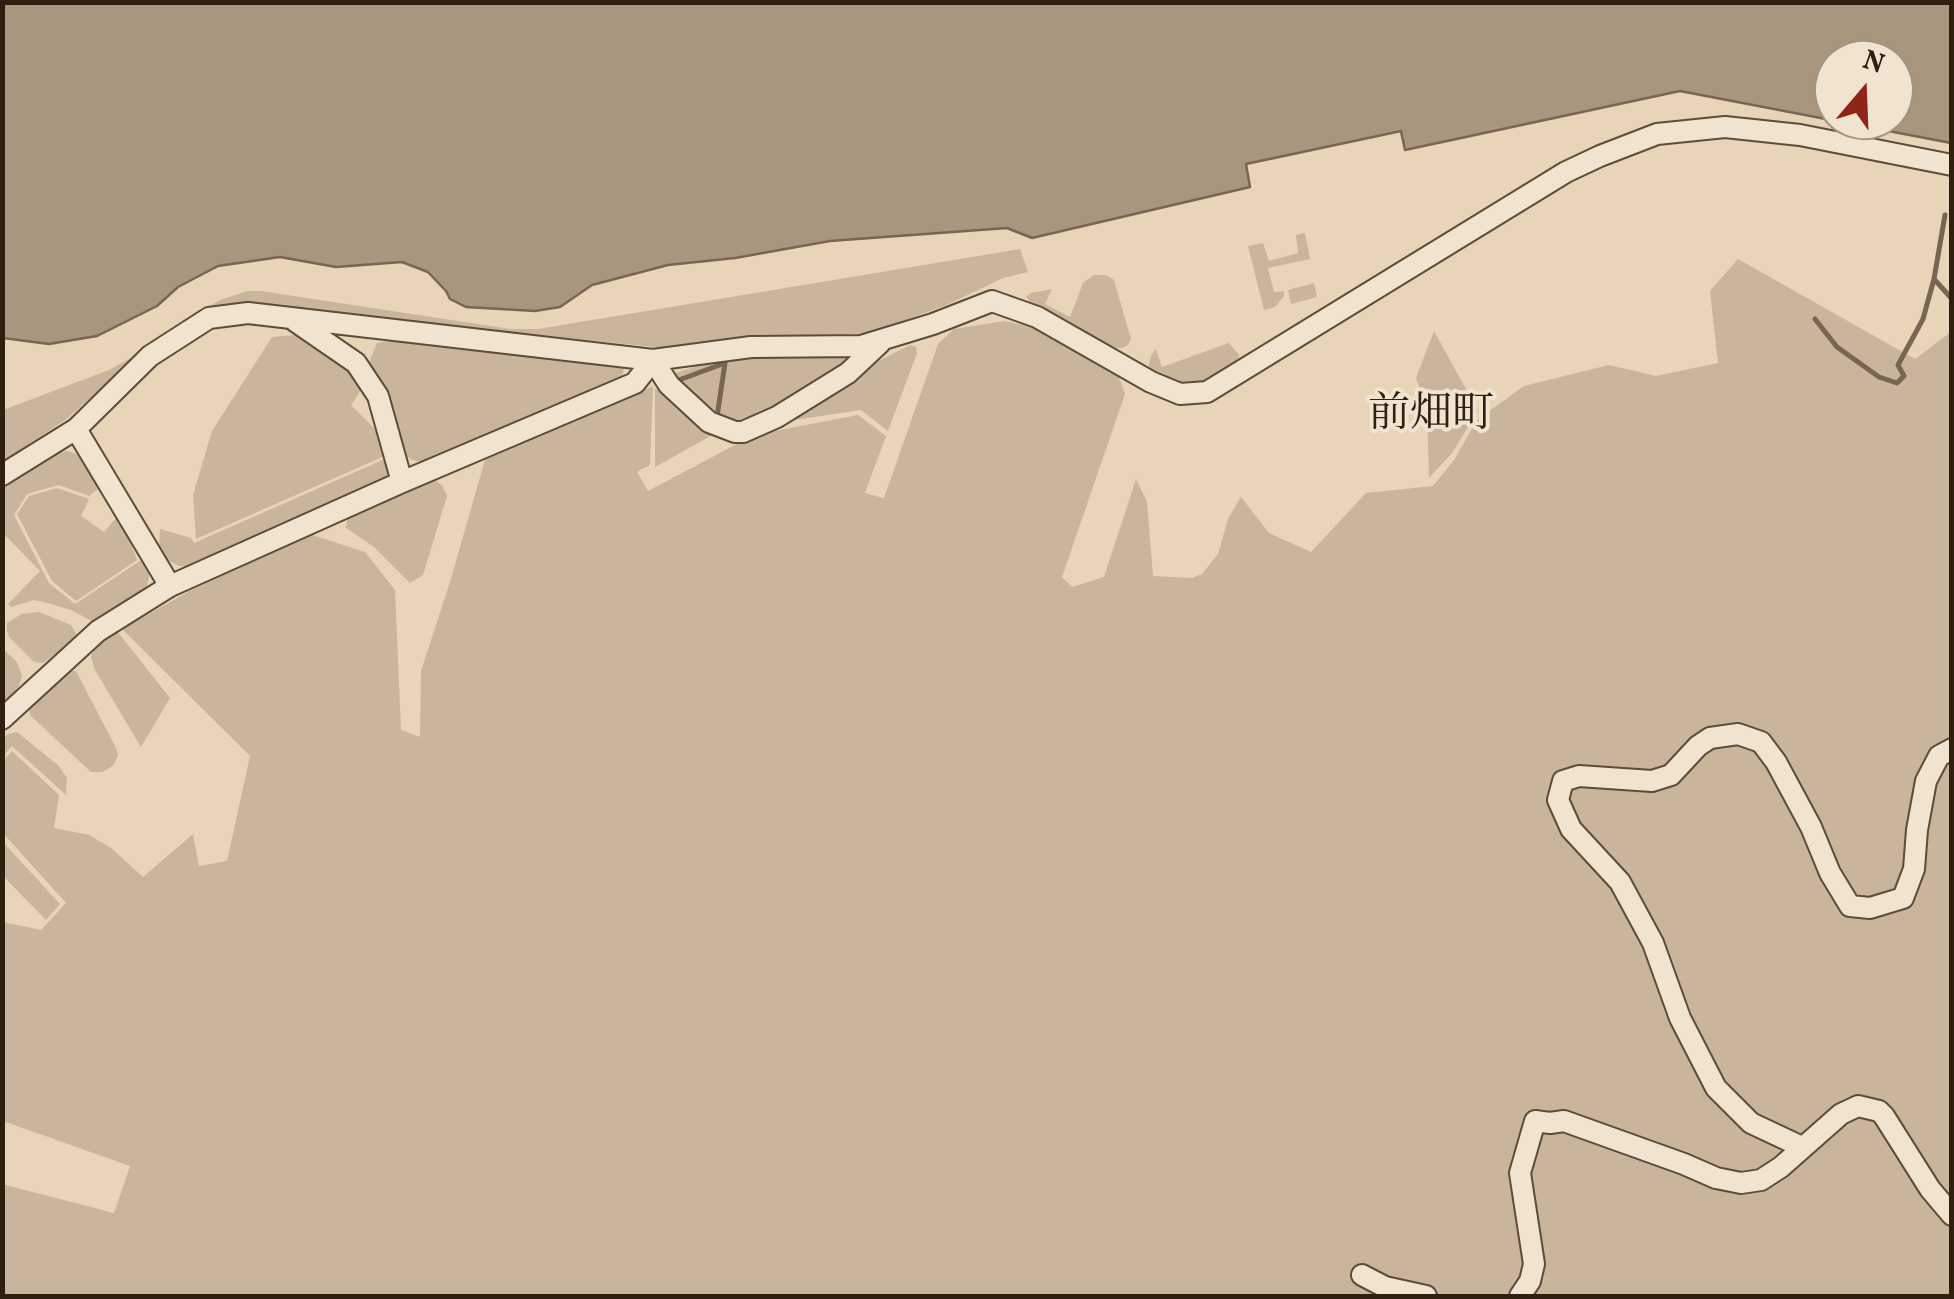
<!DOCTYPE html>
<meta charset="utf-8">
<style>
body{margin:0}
#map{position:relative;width:1954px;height:1299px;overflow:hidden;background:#e8d4b7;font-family:Vollkorn,serif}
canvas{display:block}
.frame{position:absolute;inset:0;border:5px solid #2e1f11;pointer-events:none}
.north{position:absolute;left:1814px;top:40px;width:100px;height:100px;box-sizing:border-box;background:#f0e3d0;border:2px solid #a29584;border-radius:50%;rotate:19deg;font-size:28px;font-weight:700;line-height:40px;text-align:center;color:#2e1f11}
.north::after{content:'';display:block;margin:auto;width:35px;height:45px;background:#8f2418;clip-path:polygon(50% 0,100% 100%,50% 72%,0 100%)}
</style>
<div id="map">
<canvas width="1954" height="1299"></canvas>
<div class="frame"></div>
<div class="north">N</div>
</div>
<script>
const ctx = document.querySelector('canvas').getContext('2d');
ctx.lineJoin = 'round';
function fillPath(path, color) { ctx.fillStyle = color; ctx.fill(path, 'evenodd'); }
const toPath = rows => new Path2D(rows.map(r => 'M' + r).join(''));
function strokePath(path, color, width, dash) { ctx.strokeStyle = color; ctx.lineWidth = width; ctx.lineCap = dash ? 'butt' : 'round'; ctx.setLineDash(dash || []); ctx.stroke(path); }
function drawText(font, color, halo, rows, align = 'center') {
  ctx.font = font + ' Vollkorn,"Noto Serif JP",serif'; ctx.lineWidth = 8; ctx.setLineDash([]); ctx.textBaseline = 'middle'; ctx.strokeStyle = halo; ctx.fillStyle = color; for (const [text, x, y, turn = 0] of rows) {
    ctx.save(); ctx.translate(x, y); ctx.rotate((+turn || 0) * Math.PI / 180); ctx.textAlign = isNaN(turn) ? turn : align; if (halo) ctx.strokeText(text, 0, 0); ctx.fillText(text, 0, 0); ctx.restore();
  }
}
fillPath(toPath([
 [1305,233,1310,259,1268,268,1274,292,1284,291,1284,296,1275,307,1264,310,1248,246,1263,243,1269,261,1298,253,1296,235],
 [1020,249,1028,272,1003,278,947,305,871,332,837,336,752,338,664,348,271,307,195,315,220,300,248,291,261,291,510,329,538,329],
 [1738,259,1915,359,1951,332,1951,1296,3,1296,2,1184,114,1213,130,1166,3,1121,3,922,41,930,66,903,3,833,3,761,12,751,59,795,54,828,89,835,111,848,143,877,193,834,199,866,227,861,250,756,122,629,188,592,309,534,365,552,395,590,401,730,420,737,421,671,450,582,485,460,653,386,650,465,637,472,648,491,754,435,858,415,886,436,865,493,884,498,938,344,954,329,1004,321,1033,327,1071,344,1118,375,1125,394,1062,577,1072,587,1104,577,1136,479,1147,502,1153,576,1192,578,1202,574,1218,554,1228,519,1241,497,1269,533,1311,552,1366,493,1433,486,1454,460,1477,420,1524,386,1609,365,1656,376,1718,363,1710,291],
 [1094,275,1106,275,1114,280,1131,339,1128,345,1122,348,1114,348,1031,303,1026,297,1031,293,1052,289,1045,304,1070,317,1083,283],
 [1314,283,1317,297,1291,304,1288,290],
 [1434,331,1478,411,1452,453,1429,478,1427,409,1416,378],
 [297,335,345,364,361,390,351,405,380,434,387,455,196,539,193,495,212,431,272,337],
 [389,341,624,368,622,377,427,463,412,460,404,454,368,365,377,343],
 [1229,343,1239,355,1238,362,1211,380,1183,384,1152,374,1149,365,1151,355,1156,349,1162,367],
 [910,345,916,347,917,353,888,431,861,410,781,422,875,363],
 [145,350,65,420,3,461,3,410,109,370],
 [845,352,851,358,847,368,765,419,728,426,674,385,675,373,723,358],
 [655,389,666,391,718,432,655,467],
 [67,451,79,455,99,488,89,496,59,485,27,494,14,515,49,583,75,604,143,559,150,572,147,585,139,594,97,624,71,610,44,602,34,600,11,607,8,604,40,571,3,533,3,482,31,470,54,454],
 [387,458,390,466,388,475,379,485,192,566,179,566,167,560,159,549,160,529,191,538,194,543],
 [435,480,442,485,447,496,423,575,410,583,374,547,346,528,348,516],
 [57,488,89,499,81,516,104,532,116,518,125,527,137,560,76,601,52,581,17,514,29,496],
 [39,612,71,625,76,634,76,639,43,663,34,662,9,637,7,630,7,623,21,614],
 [117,631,170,698,141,747,95,670,91,657,95,647],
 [3,649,17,662,22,676,19,686,3,706],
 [67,670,76,671,115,746,118,755,113,766,102,772,91,772,31,716,28,708],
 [17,732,59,766,67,778,66,795,12,746,3,756,3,739,8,734],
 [2,841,60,904,46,920,3,876]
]), '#c8b59b');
const water = toPath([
 [3,2,1951,3,1951,143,1680,91,1405,150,1401,131,1246,164,1250,187,1032,238,1007,228,830,241,735,258,668,265,592,285,560,307,535,311,466,307,450,299,446,291,428,272,402,262,336,267,280,257,218,266,178,287,157,306,97,336,49,344,3,338,3,2],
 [1834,60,1894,60,1894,120,1834,120,1834,60]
]);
fillPath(water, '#a9967f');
strokePath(water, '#786653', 2.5);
strokePath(toPath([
 [1945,215,1934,279,1952,299],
 [1815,319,1837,347,1879,377,1897,383,1904,376,1898,365,1923,319,1934,279],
 [679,380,725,363,717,417]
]), '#786653', 5);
const street = toPath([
 [295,321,356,363,378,396,402,482],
 [76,429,170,586],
 [2,475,76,429,150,356,209,318,248,313,653,360,669,385,709,422,735,432,743,432,777,417,848,373,880,343],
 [2,719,98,631,170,586,402,482,635,383,653,360,751,347,861,346,933,324,992,301,1037,317,1151,382,1180,394,1207,392,1566,172,1600,156,1657,134,1725,127,1800,135,1952,165],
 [1802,1147,1751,1123,1716,1088,1680,1018,1653,943,1620,882,1571,829,1558,800,1563,781,1579,776,1652,781,1671,775,1698,746,1710,738,1738,734,1761,742,1776,762,1811,827,1830,873,1850,906,1870,908,1903,898,1914,869,1917,830,1926,781,1939,756,1952,749],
 [1362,1275,1385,1287,1426,1296],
 [1520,1296,1530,1281,1534,1264,1520,1173,1535,1121,1550,1123,1564,1121,1684,1164,1716,1178,1741,1183,1761,1180,1781,1167,1841,1114,1858,1106,1879,1111,1884,1116,1930,1189,1952,1215]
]);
strokePath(street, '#5c4c3a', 24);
strokePath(street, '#f0e3d0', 20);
drawText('42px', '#2e1f11', '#f0e3d0', [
 ["前畑町",1431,418]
]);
</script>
